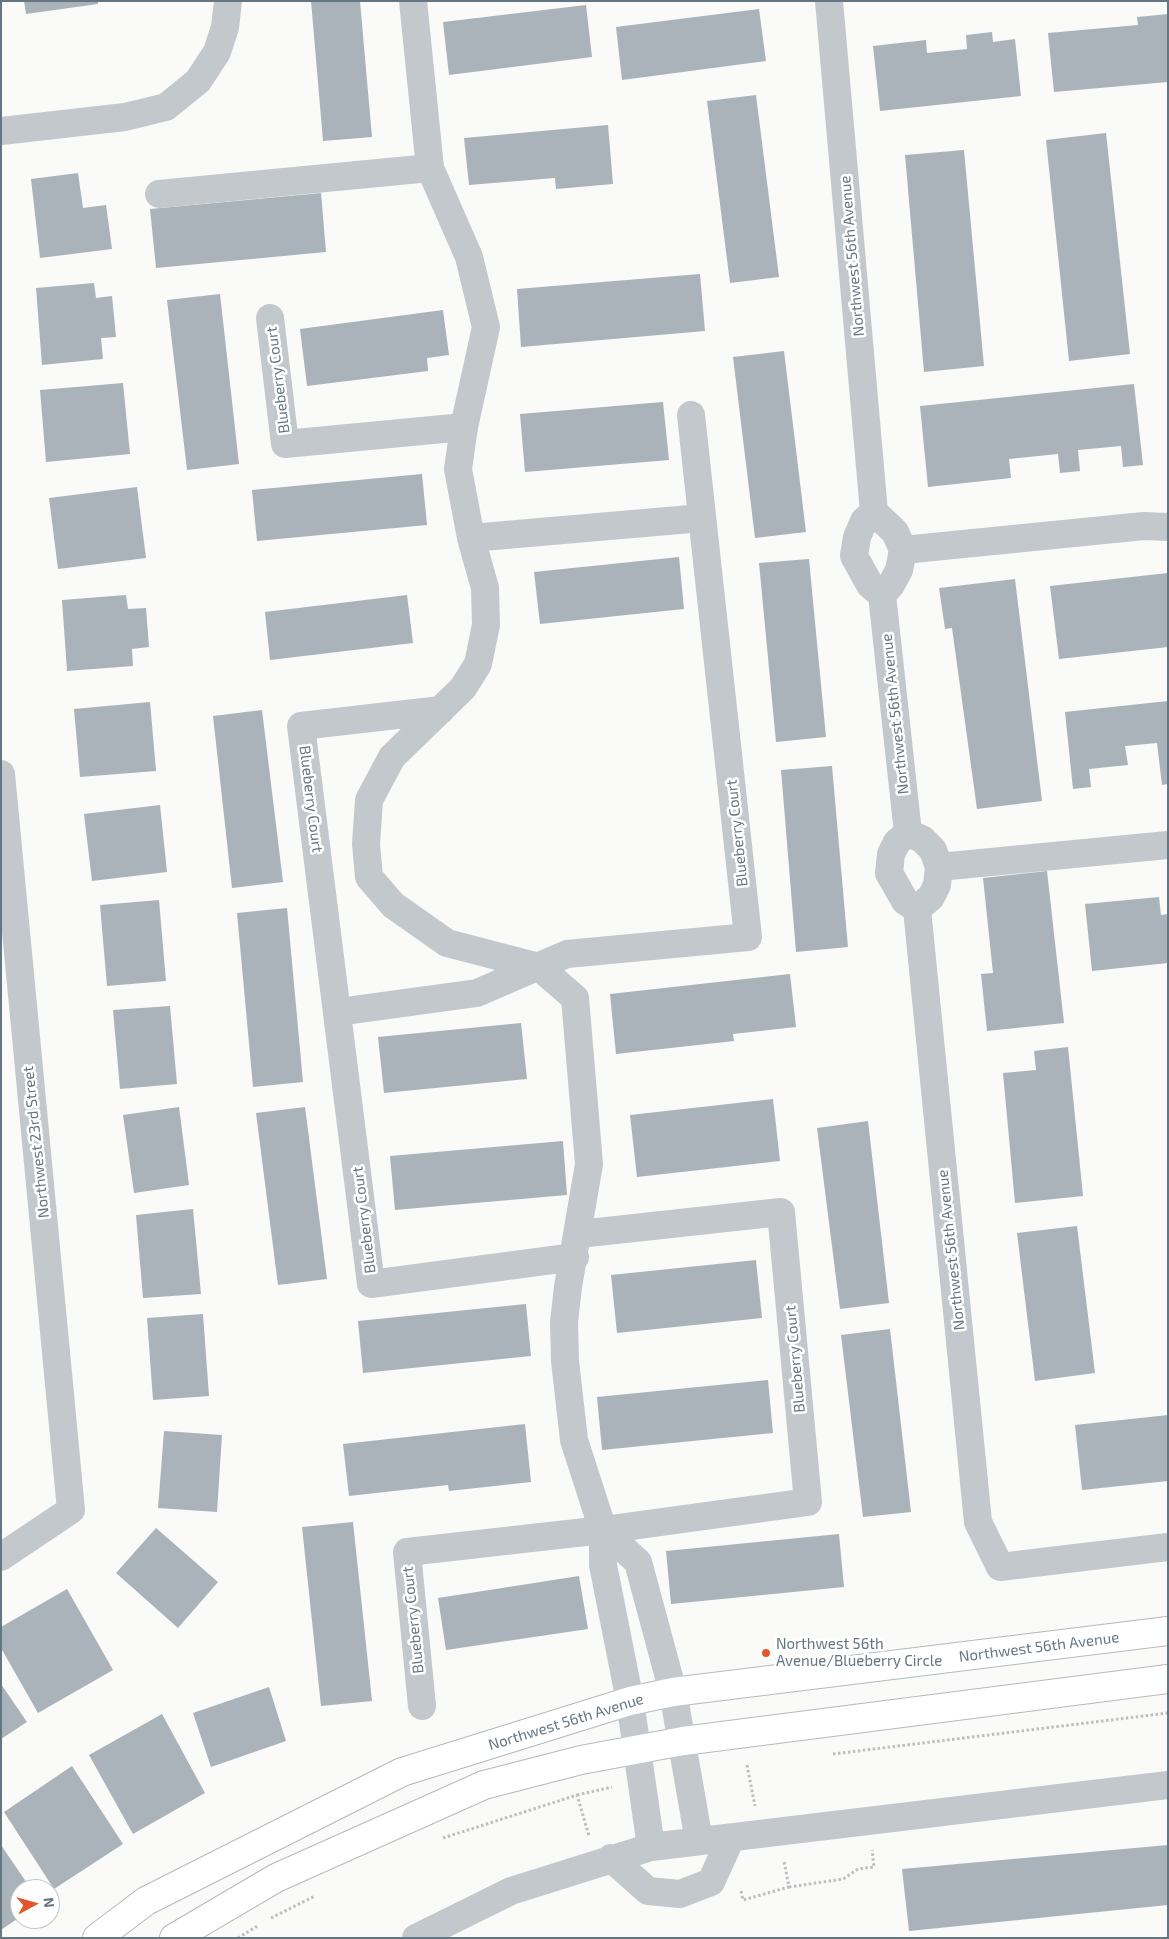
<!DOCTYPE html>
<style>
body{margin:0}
#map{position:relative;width:1169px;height:1939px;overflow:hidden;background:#fafaf8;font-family:"Exo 2",sans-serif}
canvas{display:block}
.frame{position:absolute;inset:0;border:2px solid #657683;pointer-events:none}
.north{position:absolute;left:10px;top:1879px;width:50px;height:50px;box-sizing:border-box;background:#fff;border:1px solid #c1c8cd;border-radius:50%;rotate:84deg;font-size:14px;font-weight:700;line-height:20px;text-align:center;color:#657683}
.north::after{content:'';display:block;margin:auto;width:18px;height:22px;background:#e4572e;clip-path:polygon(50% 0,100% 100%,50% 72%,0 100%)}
</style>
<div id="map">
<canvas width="1169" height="1939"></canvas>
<div class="frame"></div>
<div class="north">N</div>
</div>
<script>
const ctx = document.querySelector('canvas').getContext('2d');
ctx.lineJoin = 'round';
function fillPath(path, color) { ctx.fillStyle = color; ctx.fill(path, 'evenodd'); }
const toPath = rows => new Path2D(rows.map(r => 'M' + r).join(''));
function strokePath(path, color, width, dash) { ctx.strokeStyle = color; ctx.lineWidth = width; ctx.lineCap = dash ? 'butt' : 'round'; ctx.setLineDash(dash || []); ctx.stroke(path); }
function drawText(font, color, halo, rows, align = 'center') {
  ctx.font = font + ' "Exo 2",sans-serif'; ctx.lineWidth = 5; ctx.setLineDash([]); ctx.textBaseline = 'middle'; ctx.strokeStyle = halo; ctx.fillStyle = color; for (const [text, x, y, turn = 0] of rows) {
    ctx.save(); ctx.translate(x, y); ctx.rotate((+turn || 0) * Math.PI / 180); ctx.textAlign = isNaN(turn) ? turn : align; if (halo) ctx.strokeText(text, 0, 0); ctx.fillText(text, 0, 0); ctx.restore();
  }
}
fillPath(toPath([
 [24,1,98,1,98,4,26,14],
 [311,1,360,1,372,137,323,141],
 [586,5,592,57,449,75,443,22],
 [759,9,766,61,622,80,616,27],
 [1168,14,1168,82,1054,92,1048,33,1138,25,1137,17],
 [992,32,993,42,1015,39,1021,96,880,111,873,46,926,40,927,53,967,49,966,35],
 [756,95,779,277,730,283,707,101],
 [608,125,613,184,556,189,555,178,469,185,464,138],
 [1106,133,1130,354,1069,361,1046,140],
 [964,150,984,366,924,372,905,155],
 [78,173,83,208,106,205,112,249,40,258,31,179],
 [321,193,326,252,156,268,150,209],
 [700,274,705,331,521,347,517,289],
 [94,283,96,298,112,296,116,337,101,338,103,359,42,365,36,288],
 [220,294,239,464,187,470,167,300],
 [443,310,449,355,427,358,428,371,307,386,300,329],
 [784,351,806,532,755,538,733,357],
 [123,383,130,454,46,462,40,390],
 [1134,384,1143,465,1123,467,1121,446,1078,450,1080,471,1060,473,1058,454,1009,459,1011,478,928,487,920,406],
 [663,402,669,460,525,472,520,414],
 [422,474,427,525,257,541,252,490],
 [137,487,146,558,58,569,49,498],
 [679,557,684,609,540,624,534,572],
 [809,559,826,737,776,742,759,563],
 [1168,573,1168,647,1059,659,1050,586],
 [1015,579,1042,801,977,809,952,628,945,629,939,588],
 [126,595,128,609,146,608,149,647,132,649,133,666,67,671,62,600],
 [407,595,413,643,270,660,265,612],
 [1168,701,1168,784,1162,785,1157,743,1125,746,1128,765,1089,769,1091,787,1073,789,1065,712],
 [150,702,156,771,80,777,74,709],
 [262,710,283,882,232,888,213,716],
 [832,766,848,947,796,952,781,770],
 [160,805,167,872,92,881,84,814],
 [1047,871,1064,1023,987,1031,981,974,993,973,983,878],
 [1159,897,1161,915,1168,914,1168,963,1092,971,1085,904],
 [159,900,166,981,107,986,100,905],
 [287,908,303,1082,253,1087,237,913],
 [790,974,796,1027,733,1034,734,1041,616,1054,610,994],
 [170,1006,177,1084,120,1089,113,1010],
 [521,1023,527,1079,384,1093,378,1037],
 [1068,1047,1083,1196,1015,1203,1003,1073,1036,1070,1034,1051],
 [773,1099,780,1161,637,1177,630,1115],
 [179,1107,189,1185,134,1193,123,1115],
 [305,1107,327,1279,278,1285,256,1113],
 [868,1121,889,1303,840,1309,817,1128],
 [563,1141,567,1195,395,1210,390,1156],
 [193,1209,201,1294,143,1298,136,1215],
 [1077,1226,1095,1373,1035,1381,1017,1233],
 [756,1260,762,1318,617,1333,611,1275],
 [526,1304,531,1356,363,1373,358,1321],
 [203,1314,209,1396,153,1400,147,1318],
 [890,1329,911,1512,863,1517,841,1335],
 [768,1380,773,1433,602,1450,597,1397],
 [1168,1415,1168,1481,1082,1490,1075,1425],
 [525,1424,531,1482,449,1491,448,1485,349,1496,343,1444],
 [164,1431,222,1435,217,1512,158,1508],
 [353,1522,372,1701,321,1706,302,1527],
 [156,1528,218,1582,178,1628,116,1573],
 [839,1534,844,1587,671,1604,666,1551],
 [579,1576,588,1629,446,1650,438,1598],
 [67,1589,113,1670,38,1713,1,1648,1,1627],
 [1,1684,27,1722,1,1739],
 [269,1687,286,1741,211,1767,193,1713],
 [162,1714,205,1793,133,1834,89,1755],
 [72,1766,123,1844,54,1889,4,1812],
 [1,1845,31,1889,20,1889,20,1917,1,1930],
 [1168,1845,1168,1905,909,1931,902,1869]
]), '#aab3b9');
const secondary = toPath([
 [97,1938,146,1901,402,1772,630,1701,673,1692,1168,1631],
 [174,1938,276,1878,484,1785,581,1760,683,1741,1168,1679]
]);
strokePath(secondary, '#b3babf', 30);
strokePath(toPath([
 [833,1754,1168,1713],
 [747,1765,755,1806],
 [577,1795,612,1787],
 [443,1838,577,1795,589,1836],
 [789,1887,843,1879,858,1869,874,1867,872,1850],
 [741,1891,743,1900,789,1887,784,1861],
 [271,1918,315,1896],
 [238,1938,259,1925]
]), '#bbbfc2', 3, [2.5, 2.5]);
strokePath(toPath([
 [413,1,430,168,469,257,486,327,464,427,458,469,471,538,485,588,486,625,478,664,463,688,392,757,369,800,366,844,369,877,393,905,447,943,539,967,575,998,589,1164,568,1287,564,1322,565,1361,574,1440,603,1530,603,1565,630,1701,651,1847],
 [829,1,874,512],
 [1,131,125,117,166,107,198,81,217,52,225,27,228,1],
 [159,194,430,168],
 [270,318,285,444,464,427],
 [874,512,895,532,903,550,899,570,891,585,882,595,870,585,854,556,857,537,864,521,874,512],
 [471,538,702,518],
 [903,550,1144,526,1168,527],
 [882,595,908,833],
 [441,710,301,726,371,1284,575,1257],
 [1,774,71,1510,1,1557],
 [908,833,922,839,933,850,939,867,937,885,931,897,917,909,905,901,889,873,891,854,897,842,908,833],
 [939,867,1168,845],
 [917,909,978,1522,1000,1567,1168,1547],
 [338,1012,477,993,567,954,748,937,691,415],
 [603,1530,638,1562,673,1692,699,1841],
 [422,1706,407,1552,603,1530,808,1502,781,1212,579,1234],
 [611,1858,648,1891,680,1894,711,1882,731,1838],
 [416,1938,511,1891,651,1847,1168,1785]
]), '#c3c8cc', 28);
strokePath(secondary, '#fff', 28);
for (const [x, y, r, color] of [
 [766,1653,5,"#e4572e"]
]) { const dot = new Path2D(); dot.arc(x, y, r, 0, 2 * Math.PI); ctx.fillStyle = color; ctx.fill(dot); strokePath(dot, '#fff', 2); }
drawText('15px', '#657683', '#fff', [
 ["Northwest 56th Avenue",852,256,-95],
 ["Blueberry Court",278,380,-97],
 ["Northwest 56th Avenue",895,714,-96],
 ["Blueberry Court",311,799,83],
 ["Blueberry Court",737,833,-96],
 ["Northwest 23rd Street",36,1142,-96],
 ["Blueberry Court",364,1220,-97],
 ["Northwest 56th Avenue",951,1250,-96],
 ["Blueberry Court",795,1359,-95],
 ["Blueberry Court",413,1620,-96],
 ["Northwest 56th Avenue",1039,1647,-7],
 ["Northwest 56th Avenue",566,1722,-17]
]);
drawText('15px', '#657683', '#fff', [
 ["Northwest 56th",776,1644],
 ["Avenue/Blueberry Circle",776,1661]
], 'left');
</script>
